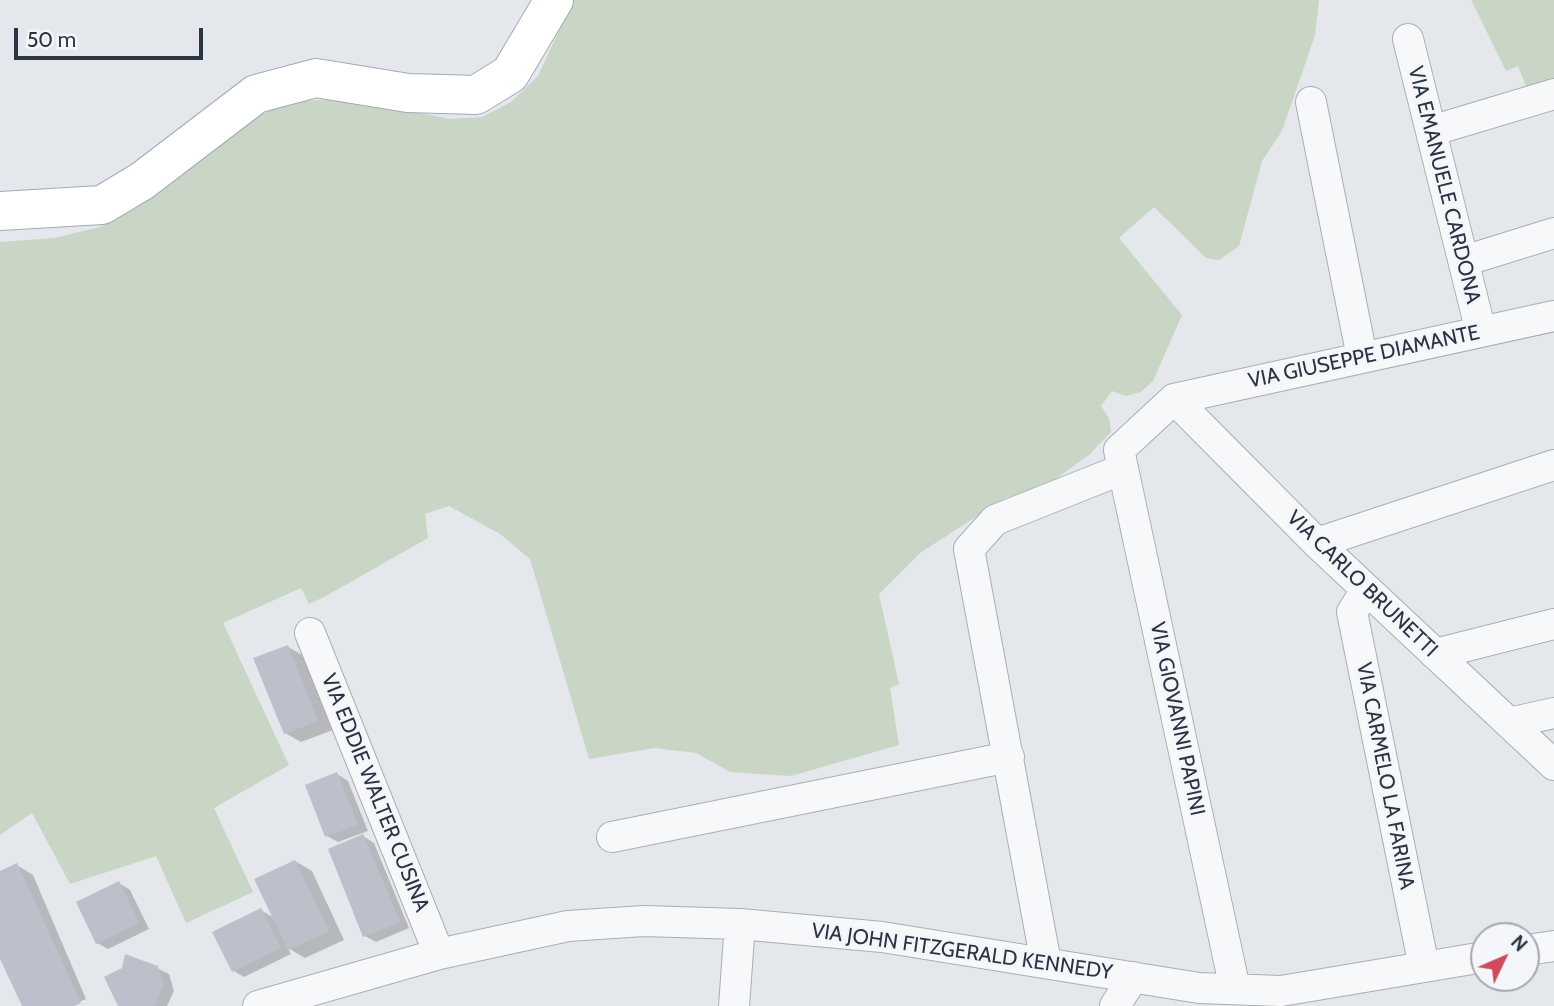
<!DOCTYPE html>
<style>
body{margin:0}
#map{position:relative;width:1554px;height:1006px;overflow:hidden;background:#e4e7ec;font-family:Cabin,sans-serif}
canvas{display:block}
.north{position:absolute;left:1470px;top:922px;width:70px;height:70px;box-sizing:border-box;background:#f4f6f9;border:2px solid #a4a8b1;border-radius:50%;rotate:46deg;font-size:19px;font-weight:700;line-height:28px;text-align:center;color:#2b3445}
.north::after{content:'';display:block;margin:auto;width:24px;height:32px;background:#d1495b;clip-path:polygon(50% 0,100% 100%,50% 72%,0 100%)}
.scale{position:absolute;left:14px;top:28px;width:189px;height:32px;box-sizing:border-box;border:4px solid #2b3445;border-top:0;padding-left:9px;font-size:21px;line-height:24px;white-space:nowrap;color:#2b3445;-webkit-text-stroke:5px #f4f6f9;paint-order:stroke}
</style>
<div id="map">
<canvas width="1554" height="1006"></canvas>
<div class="north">N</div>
<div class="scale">50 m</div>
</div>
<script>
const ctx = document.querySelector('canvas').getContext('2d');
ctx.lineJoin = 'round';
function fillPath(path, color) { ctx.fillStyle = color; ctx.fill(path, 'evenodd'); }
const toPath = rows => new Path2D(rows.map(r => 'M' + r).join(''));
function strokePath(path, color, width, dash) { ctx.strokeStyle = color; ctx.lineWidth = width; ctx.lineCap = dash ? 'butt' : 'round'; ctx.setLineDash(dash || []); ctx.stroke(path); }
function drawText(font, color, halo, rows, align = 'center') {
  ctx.font = font + ' Cabin,sans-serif'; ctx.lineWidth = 6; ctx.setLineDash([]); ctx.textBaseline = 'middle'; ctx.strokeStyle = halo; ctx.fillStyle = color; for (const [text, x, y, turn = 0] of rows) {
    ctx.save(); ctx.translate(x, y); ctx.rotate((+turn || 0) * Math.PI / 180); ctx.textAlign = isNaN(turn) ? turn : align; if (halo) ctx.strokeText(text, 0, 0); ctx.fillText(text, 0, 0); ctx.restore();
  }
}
fillPath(toPath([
 [573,0,1319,0,1315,35,1282,131,1262,161,1239,246,1219,260,1206,258,1154,207,1119,238,1182,315,1153,381,1141,392,1126,396,1112,391,1101,406,1109,418,1111,432,1090,454,1046,486,1005,498,920,553,879,594,899,684,890,688,899,745,791,776,730,772,696,753,654,748,589,759,530,559,500,534,449,506,425,514,428,538,326,596,309,604,301,588,223,623,289,765,214,808,253,892,186,923,156,856,70,884,32,813,0,835,0,242,54,238,100,227,137,208,255,117,292,101,356,99,449,119,482,117,511,102,538,76],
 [1471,0,1554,0,1554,86,1529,94,1518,66,1506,71]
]), '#c9d6c5');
fillPath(toPath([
 [288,647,304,656,333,730,301,742,285,733],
 [337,774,348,781,368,831,338,842,327,836],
 [363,836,374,843,409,928,376,942,365,936],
 [295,861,312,871,344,940,305,958,288,948,291,954,244,977,234,971,261,910,274,918],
 [17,865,33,875,86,999,70,1006,24,1006,0,955,0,873],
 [119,883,130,890,149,929,108,949,97,943],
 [157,968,169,974,174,991,167,1006,120,1006]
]), '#0003');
fillPath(toPath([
 [288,645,318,721,284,734,253,658],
 [337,772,358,825,325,837,305,785],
 [363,834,400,922,363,937,328,849],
 [295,860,329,931,288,950,254,879],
 [17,863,81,1003,74,1006,22,1006,0,959,0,871],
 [119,881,139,923,96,944,76,902],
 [261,908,281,948,232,972,212,932],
 [125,954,158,966,164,984,154,1006,118,1006,104,977,122,968]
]), '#bbc0ca');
const minor = toPath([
 [1408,39,1481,332],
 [1311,102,1362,357],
 [1431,131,1554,94],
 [1464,261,1554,233],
 [1174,399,1119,450,1235,989],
 [1174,399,1317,543,1554,765],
 [1174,399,1554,316],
 [1317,543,1554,465],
 [1366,590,1352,612,1424,967],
 [310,633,439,954],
 [1435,654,1554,624],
 [1509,723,1554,713],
 [612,837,1009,757],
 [1526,950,1554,946],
 [1046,963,969,549,995,520,1123,469],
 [258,1006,439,954,568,926,644,921,740,924,882,937,1199,988,1281,991,1484,957],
 [734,1006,740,924],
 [1115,1006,1133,977]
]);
const major = toPath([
 [0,211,102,205,142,181,256,94,316,78,408,93,476,95,510,74,554,0]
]);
strokePath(minor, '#a9aeb7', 32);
strokePath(major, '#a3abb8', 40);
strokePath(minor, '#f7f8fa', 30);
strokePath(major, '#fff', 38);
drawText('21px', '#2b3445', '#f4f6f9', [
 ["VIA EMANUELE CARDONA",1444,185,76],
 ["VIA GIUSEPPE DIAMANTE",1364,357,-12],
 ["VIA CARLO BRUNETTI",1362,584,44],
 ["VIA GIOVANNI PAPINI",1177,719,78],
 ["VIA CARMELO LA FARINA",1385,776,79],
 ["VIA EDDIE WALTER CUSINA",375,793,68],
 ["VIA JOHN FITZGERALD KENNEDY",962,952,8]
]);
</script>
